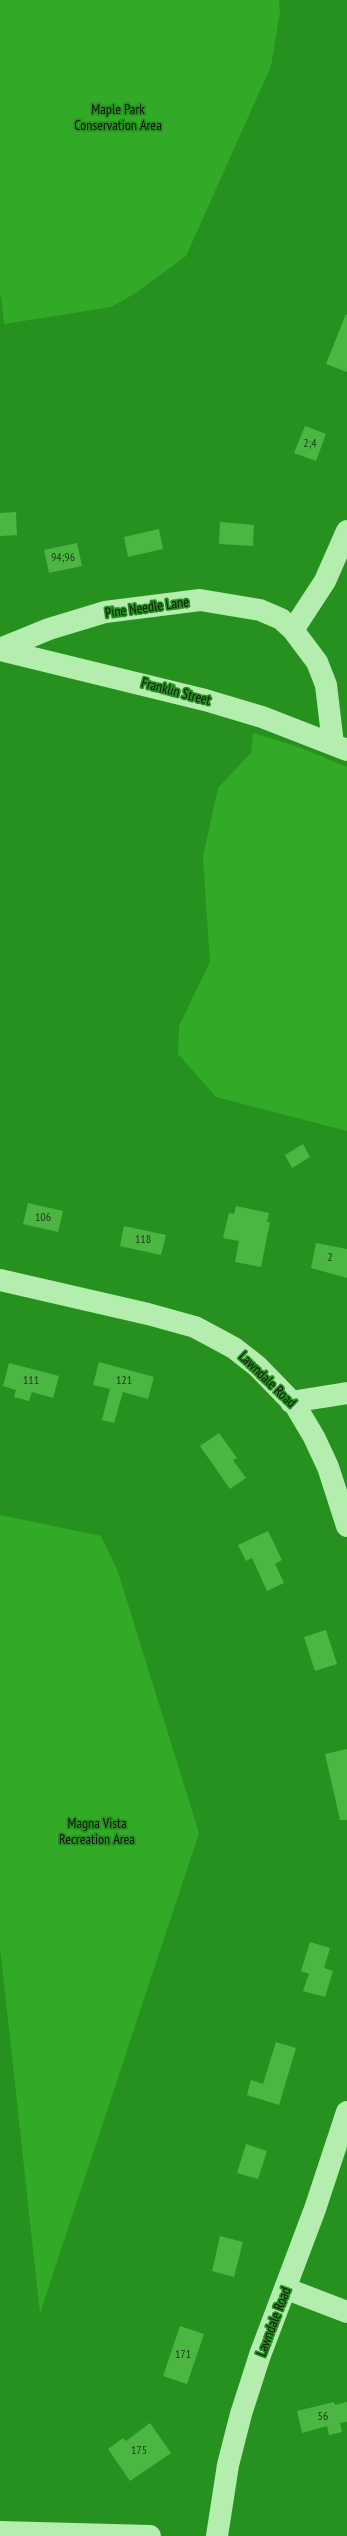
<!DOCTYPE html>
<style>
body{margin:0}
canvas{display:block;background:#26911e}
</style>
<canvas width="347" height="2536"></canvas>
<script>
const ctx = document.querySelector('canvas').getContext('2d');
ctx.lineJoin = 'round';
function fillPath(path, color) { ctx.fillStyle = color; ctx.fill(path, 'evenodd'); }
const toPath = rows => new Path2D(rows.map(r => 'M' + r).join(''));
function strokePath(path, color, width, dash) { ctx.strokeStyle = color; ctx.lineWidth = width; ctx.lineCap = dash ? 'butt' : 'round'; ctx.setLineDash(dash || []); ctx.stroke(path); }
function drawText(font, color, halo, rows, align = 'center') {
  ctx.font = font + ' "PT Sans Narrow",sans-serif'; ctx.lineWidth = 3.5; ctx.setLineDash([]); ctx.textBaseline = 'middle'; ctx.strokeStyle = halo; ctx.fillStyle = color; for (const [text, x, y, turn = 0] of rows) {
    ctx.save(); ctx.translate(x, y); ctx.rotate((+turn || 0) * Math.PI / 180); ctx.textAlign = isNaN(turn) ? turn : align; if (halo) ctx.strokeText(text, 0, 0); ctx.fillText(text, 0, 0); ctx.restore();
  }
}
fillPath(toPath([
 [0,0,279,0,280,11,271,66,186,256,134,294,111,307,4,324,1,295,0,297],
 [253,733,296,746,347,767,347,1131,216,1097,178,1054,179,1026,210,962,203,857,218,788,251,753],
 [0,1515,101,1536,118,1572,199,1833,40,2313,0,1947]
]), '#32aa27');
fillPath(toPath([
 [346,314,347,315,347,372,326,364],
 [305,426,326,434,316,461,294,453],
 [16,512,17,535,0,536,0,513],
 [220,522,254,525,253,546,219,544],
 [159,529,163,549,128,557,124,537],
 [77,543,82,566,49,573,44,550],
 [303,1144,310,1157,292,1168,285,1155],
 [28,1203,63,1211,58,1232,23,1224],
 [236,1206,269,1213,267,1222,270,1222,261,1267,235,1262,239,1241,223,1238,229,1213,234,1214],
 [124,1226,166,1235,161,1255,120,1246],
 [316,1243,347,1249,347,1278,311,1268],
 [99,1362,154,1377,148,1399,123,1392,114,1423,102,1420,110,1389,93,1385],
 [9,1363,59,1376,53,1398,32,1392,29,1401,14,1397,16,1390,3,1386],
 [219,1433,237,1458,233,1460,246,1478,230,1489,200,1446],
 [268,1531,282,1560,275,1564,284,1583,267,1591,252,1558,246,1561,238,1545],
 [326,1630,337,1664,315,1671,304,1637],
 [347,1749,347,1820,340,1820,325,1754],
 [310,1942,330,1948,324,1968,333,1971,325,1997,303,1991,309,1974,301,1971],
 [276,2042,296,2048,279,2105,247,2095,251,2080,263,2084],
 [246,2144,267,2151,258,2179,237,2173],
 [220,2236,243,2242,234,2277,212,2271],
 [180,2326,204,2334,187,2384,163,2376],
 [334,2402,335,2405,347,2402,347,2422,340,2423,342,2432,329,2435,327,2426,302,2433,297,2411],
 [150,2423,171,2453,130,2481,108,2449,123,2438,126,2441]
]), '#4bb742');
strokePath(toPath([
 [0,649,49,629,105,612,200,600,260,610,281,619,293,630],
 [0,650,205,700,262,717,347,750],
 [333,744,326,685,317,662,293,630,325,581,347,531],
 [0,1280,148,1314,195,1327,234,1348,257,1366,295,1405,314,1437,328,1467,347,1526],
 [291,1402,347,1393],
 [287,2289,347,2312],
 [0,2532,150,2536],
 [217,2536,228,2465,241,2414,260,2355,315,2209,347,2112]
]), '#b4eeae', 22);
drawText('12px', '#203a1d', null, [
 ["2;4",310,444],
 ["94;96",63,558],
 ["106",43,1218],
 ["118",143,1240],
 ["2",330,1258],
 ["111",31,1381],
 ["121",124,1381],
 ["171",183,2355],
 ["56",323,2417],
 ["175",139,2451]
]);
drawText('14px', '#111', '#26911e', [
 ["Maple Park",118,110],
 ["Conservation Area",118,126],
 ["Magna Vista",97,1824],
 ["Recreation Area",97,1840]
]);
drawText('14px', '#111', '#26911e', [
 ["Pine Needle Lane",147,608,-8],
 ["Franklin Street",176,692,15],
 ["Lawndale Road",267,1380,44],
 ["Lawndale Road",274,2322,-69]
]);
</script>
